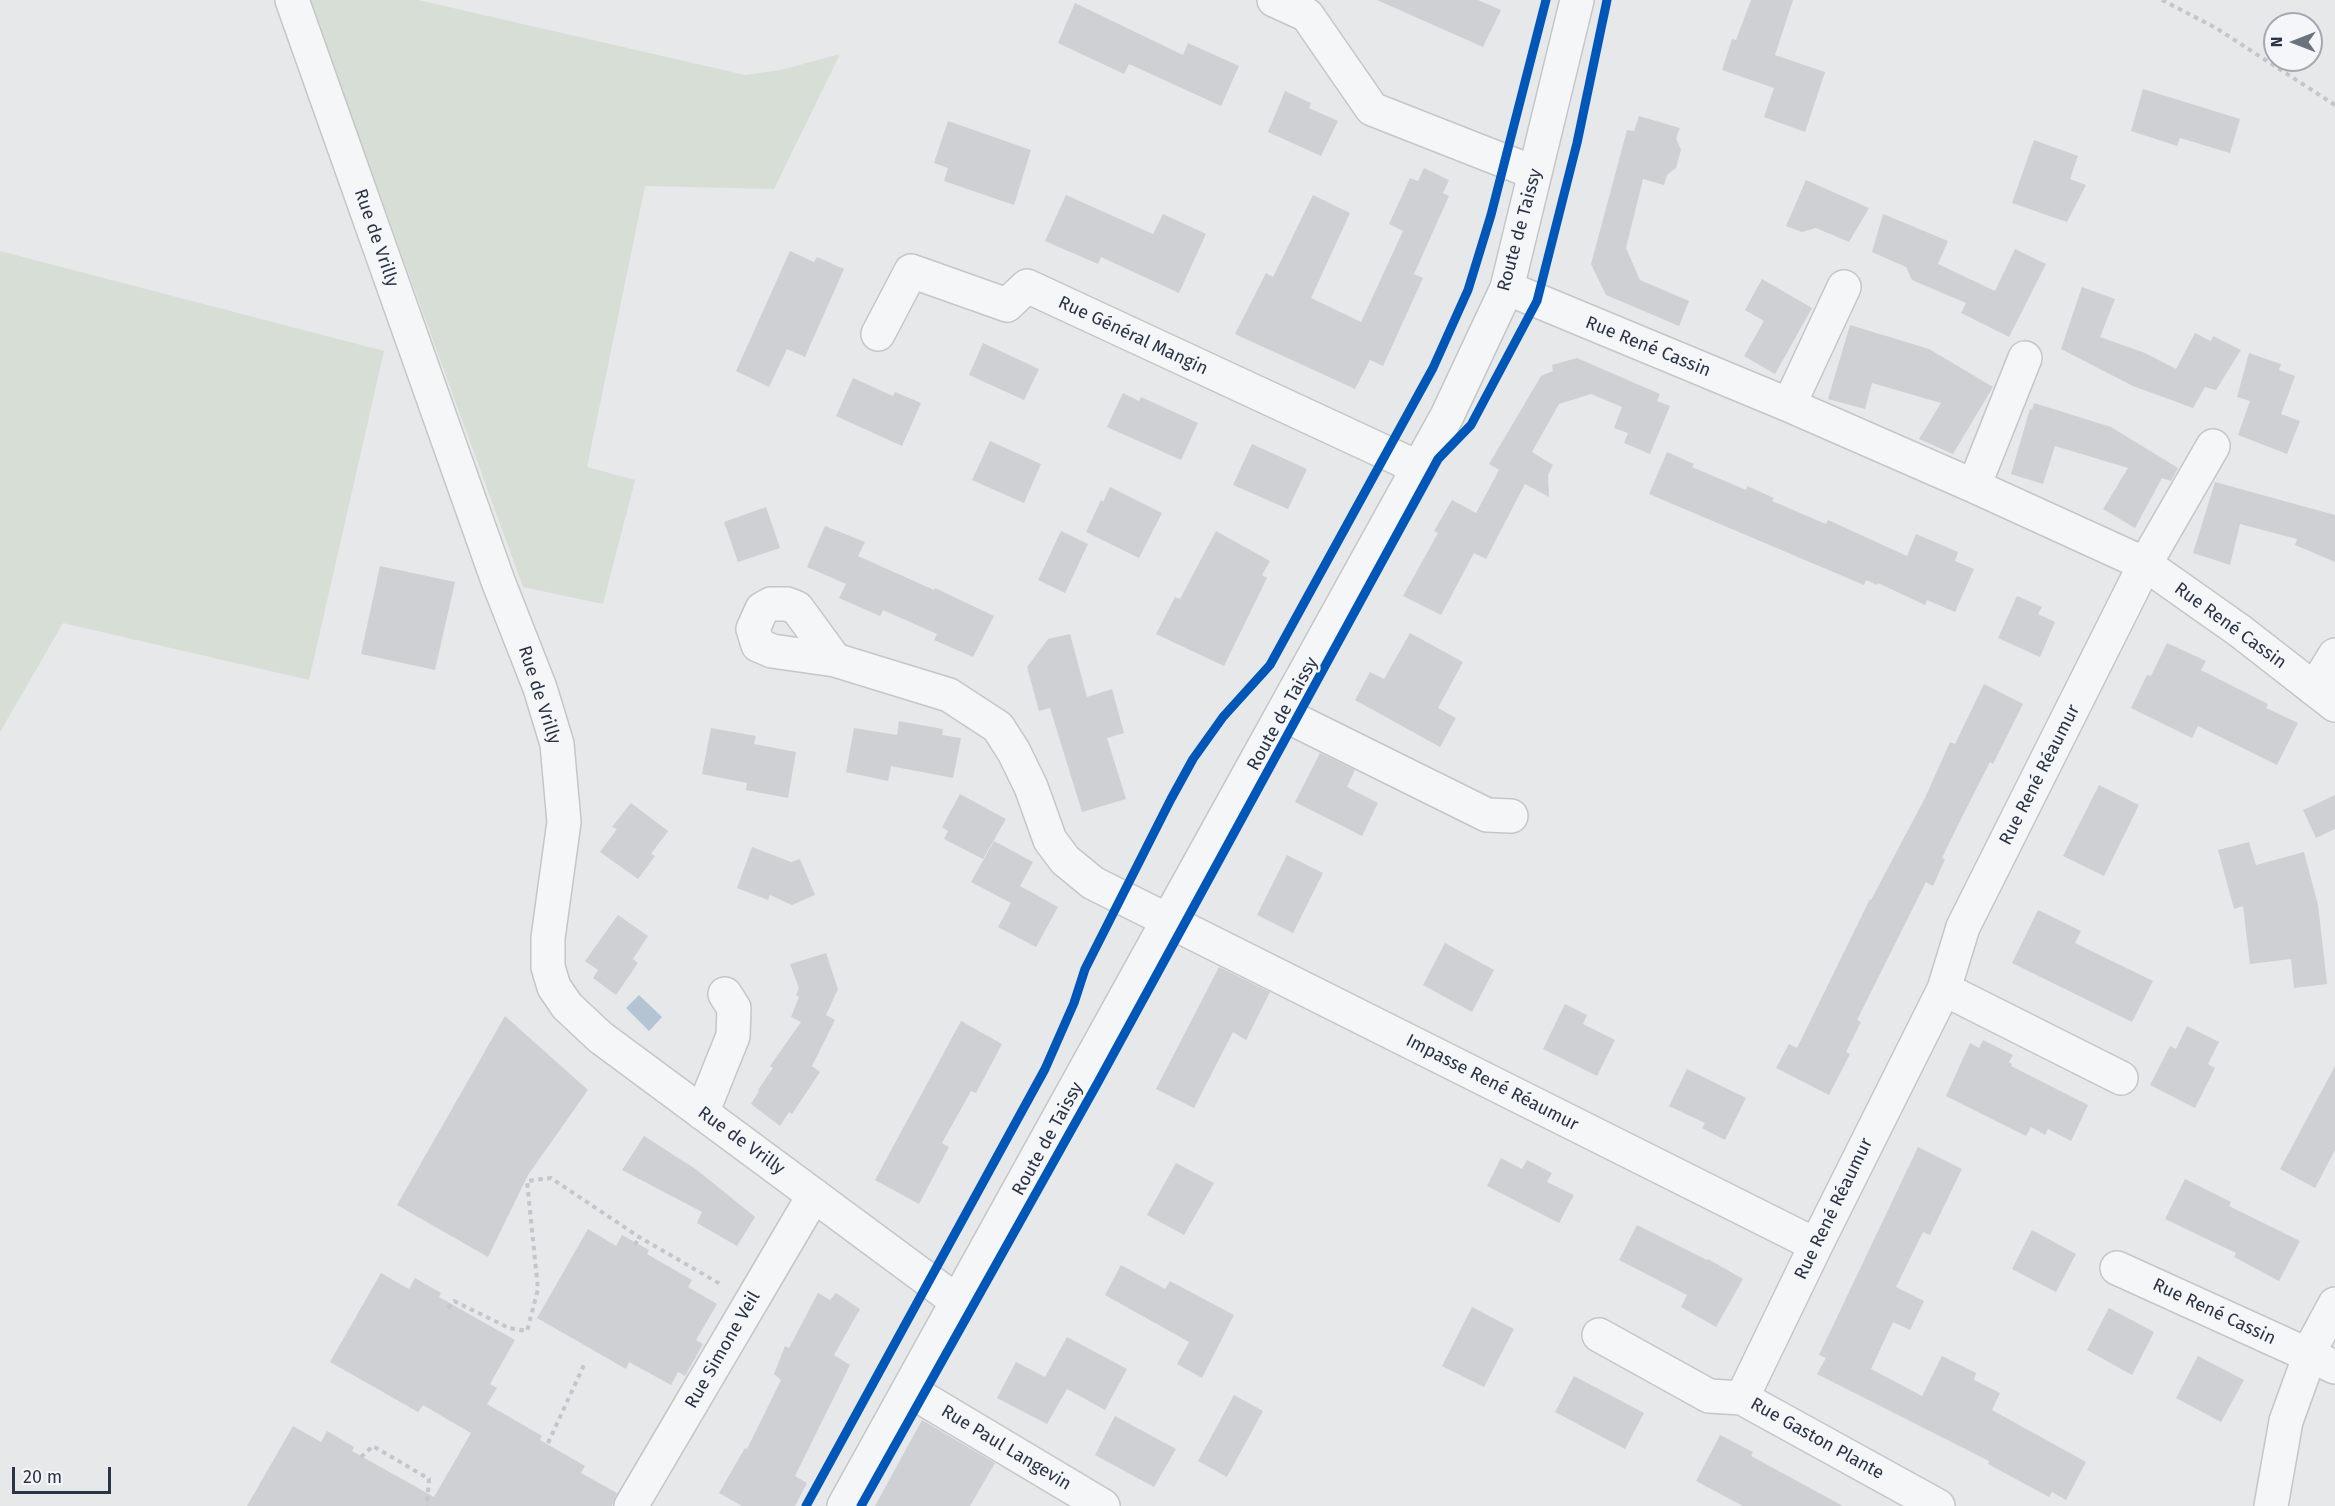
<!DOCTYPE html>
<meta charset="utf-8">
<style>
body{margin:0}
#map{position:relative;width:2335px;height:1506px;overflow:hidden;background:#e6e8ea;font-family:"Fira Sans",sans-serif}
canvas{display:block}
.north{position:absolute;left:2263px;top:12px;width:60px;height:60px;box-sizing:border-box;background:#f4f6f9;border:2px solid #a4a8b1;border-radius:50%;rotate:270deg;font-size:16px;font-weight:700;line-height:24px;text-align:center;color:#2b3445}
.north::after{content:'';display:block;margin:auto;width:21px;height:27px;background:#6c737f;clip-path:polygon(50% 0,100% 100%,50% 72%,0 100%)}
.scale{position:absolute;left:12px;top:1467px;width:99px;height:27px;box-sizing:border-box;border:3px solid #2b3445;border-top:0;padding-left:8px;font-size:18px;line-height:21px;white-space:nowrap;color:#2b3445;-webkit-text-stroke:4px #f4f6f9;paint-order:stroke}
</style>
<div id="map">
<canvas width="2335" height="1506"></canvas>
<div class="north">N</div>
<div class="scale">20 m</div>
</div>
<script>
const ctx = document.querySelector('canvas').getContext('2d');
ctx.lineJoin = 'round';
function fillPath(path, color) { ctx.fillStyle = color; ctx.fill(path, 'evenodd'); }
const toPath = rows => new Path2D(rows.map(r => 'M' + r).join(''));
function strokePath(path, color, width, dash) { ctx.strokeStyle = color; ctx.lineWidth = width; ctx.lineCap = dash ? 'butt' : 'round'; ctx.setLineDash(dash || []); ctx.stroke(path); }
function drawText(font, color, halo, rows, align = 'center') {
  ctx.font = font + ' "Fira Sans",sans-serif'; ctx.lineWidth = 5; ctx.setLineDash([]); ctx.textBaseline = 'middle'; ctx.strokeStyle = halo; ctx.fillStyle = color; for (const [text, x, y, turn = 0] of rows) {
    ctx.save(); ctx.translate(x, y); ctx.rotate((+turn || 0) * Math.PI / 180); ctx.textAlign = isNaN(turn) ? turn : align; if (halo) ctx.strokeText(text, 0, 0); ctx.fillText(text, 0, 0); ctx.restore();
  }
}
fillPath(toPath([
 [309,0,418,0,745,75,781,70,840,54,774,189,645,186,587,467,635,480,603,604,523,587],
 [0,251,384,351,309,680,63,623,0,732]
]), '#d6ded6');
fillPath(toPath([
 [639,995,662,1017,649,1031,626,1008]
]), '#b4c4d5');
fillPath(toPath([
 [1377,0,1478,0,1501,10,1483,47],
 [1751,0,1793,0,1775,55,1825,72,1805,132,1764,117,1774,88,1722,70,1732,39,1736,40],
 [1075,3,1183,55,1188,43,1239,66,1221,106,1129,64,1124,74,1058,43],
 [2143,89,2240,119,2230,153,2180,138,2177,146,2131,131],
 [1285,91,1311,103,1309,108,1338,121,1321,156,1268,132],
 [1639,116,1680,128,1676,138,1681,150,1676,168,1667,175,1664,185,1643,179,1626,248,1640,280,1689,301,1679,326,1606,295,1591,264,1627,130,1634,131],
 [948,121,1031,150,1014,205,944,181,948,168,934,163],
 [2034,140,2078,156,2070,179,2086,185,2067,222,2012,203],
 [1424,168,1449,180,1443,193,1449,196,1414,274,1423,278,1383,366,1370,360,1355,389,1235,334,1266,273,1273,277,1313,195,1350,213,1311,298,1361,322,1403,231,1389,224,1410,178,1418,181],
 [1806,180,1869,208,1849,242,1816,228,1802,232,1786,226],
 [1066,195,1153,234,1163,214,1206,234,1179,293,1101,257,1098,264,1045,241],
 [1883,214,1948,241,1938,264,1995,291,2015,249,2046,264,2009,337,1961,313,1966,303,1912,280,1906,267,1872,252],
 [790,251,814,262,817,257,844,269,805,357,787,349,769,387,736,371],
 [1762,279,1812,308,1775,374,1744,356,1764,321,1745,310],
 [2082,287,2115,299,2100,337,2145,353,2176,369,2195,333,2211,341,2213,336,2241,350,2216,390,2205,387,2193,408,2133,386,2061,349],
 [1850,325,1929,349,1993,387,1953,454,1919,439,1941,403,1872,383,1865,409,1828,399],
 [983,343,1039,369,1024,400,969,375],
 [2249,353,2281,364,2279,370,2295,376,2281,414,2300,421,2287,454,2238,435,2250,401,2237,397],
 [1577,358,1660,394,1657,401,1670,406,1650,454,1624,443,1628,433,1614,428,1622,407,1591,394,1559,404,1532,452,1553,465,1548,475,1549,497,1525,484,1486,559,1474,553,1441,615,1403,596,1438,533,1434,531,1452,500,1476,513,1499,470,1489,464,1541,376,1553,371,1552,365],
 [853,378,893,396,895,392,921,403,902,446,836,416],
 [1123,393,1139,401,1141,397,1198,423,1181,460,1107,427],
 [2034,403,2111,427,2178,468,2171,481,2162,478,2135,528,2103,509,2128,468,2055,446,2043,484,2011,474,2030,409,2032,410],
 [990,441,1041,464,1024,503,972,480],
 [1252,444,1307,469,1288,509,1233,485],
 [1667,452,1694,464,1692,467,1746,490,1747,486,1774,498,1772,501,1826,524,1828,520,1907,556,1916,534,1958,552,1955,561,1974,569,1955,612,1927,600,1925,605,1878,583,1877,585,1866,580,1864,585,1649,494],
 [2215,482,2335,515,2335,562,2295,545,2297,539,2240,524,2230,565,2193,553],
 [1110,487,1162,513,1139,558,1086,532,1101,500,1103,502],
 [766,507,780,548,738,562,724,522],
 [825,526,865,542,858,556,934,590,935,588,994,616,973,657,934,640,937,634,883,610,880,616,839,598,846,584,807,567],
 [1061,531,1088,544,1065,593,1038,580],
 [1216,531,1270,561,1262,575,1267,578,1224,666,1156,634,1175,597,1180,599],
 [380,566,455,582,435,670,361,654],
 [2017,596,2042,607,2038,614,2055,622,2040,657,1998,638],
 [1410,633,1463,662,1438,708,1456,718,1440,747,1355,700,1370,672,1384,679],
 [1070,634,1087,697,1112,689,1124,733,1107,738,1126,799,1082,812,1050,708,1039,711,1027,667,1048,639],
 [2167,643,2206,661,2201,670,2268,704,2266,708,2298,723,2277,765,2198,726,2192,738,2131,708,2147,675,2151,676],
 [1984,684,2023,704,1993,764,1990,762,1959,823,1942,858,1945,859,1933,886,1926,882,1857,1020,1861,1022,1846,1052,1850,1054,1829,1095,1776,1068,1789,1044,1797,1048,1870,899,1871,900,1925,798,1950,742,1955,744],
 [899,721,943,729,942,735,961,738,953,778,891,766,888,781,846,772,854,728,897,735],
 [711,728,756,736,754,744,796,752,788,798,746,790,747,783,702,774],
 [1320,753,1355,770,1347,787,1378,803,1362,836,1295,802],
 [2099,785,2139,805,2104,876,2063,856],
 [960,794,1006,819,983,859,944,839,948,831,942,827],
 [2335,795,2335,829,2316,838,2303,810],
 [631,803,668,831,651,854,655,856,638,879,600,852,617,829,612,827],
 [994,841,1033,862,1020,886,1058,907,1036,947,998,927,1019,888,1011,903,971,882],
 [2249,842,2256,865,2304,852,2318,905,2327,984,2294,988,2291,959,2250,964,2243,906,2234,909,2218,850],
 [752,847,791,862,800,859,815,895,792,905,770,895,768,900,737,888],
 [1287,855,1323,873,1293,933,1257,915],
 [2038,910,2081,931,2075,943,2153,981,2132,1022,2012,963],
 [618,915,648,936,633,959,638,963,616,995,593,978,598,970,585,961],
 [1445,943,1494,970,1472,1012,1423,985],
 [826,953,838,989,826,1015,835,1020,812,1066,820,1072,792,1114,789,1112,780,1126,751,1104,759,1091,758,1090,773,1068,770,1066,801,1022,791,1017,799,997,796,995,799,988,790,964],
 [1219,967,1270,992,1246,1040,1233,1032,1194,1108,1156,1089],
 [1565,1004,1587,1015,1583,1024,1615,1040,1597,1076,1543,1049],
 [505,1016,588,1090,528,1175,488,1257,397,1205],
 [961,1021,1002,1044,976,1093,971,1091,942,1143,949,1147,919,1204,875,1180],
 [2187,1026,2219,1042,2208,1064,2215,1068,2195,1108,2150,1085,2170,1046,2176,1049],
 [1983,1040,2013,1055,2009,1062,2012,1064,2011,1066,2088,1105,2071,1141,2048,1129,2045,1135,2031,1127,2026,1136,1946,1096,1970,1043,1979,1048],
 [2335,1066,2335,1150,2315,1188,2280,1169],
 [1687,1069,1746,1098,1725,1140,1702,1128,1705,1123,1669,1106],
 [644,1136,697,1170,755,1217,737,1246,697,1223,702,1212,622,1170],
 [1918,1147,1962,1169,1930,1235,1923,1232,1896,1287,1924,1301,1910,1330,1893,1322,1871,1369,1922,1396,1942,1356,1976,1373,1974,1380,2000,1393,1992,1410,2086,1462,2066,1500,2052,1492,2049,1497,1988,1464,1989,1461,1817,1374,1826,1358,1819,1355],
 [1501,1158,1522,1169,1527,1160,1552,1173,1547,1182,1574,1195,1559,1223,1487,1186],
 [1176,1163,1214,1183,1184,1235,1147,1215],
 [2185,1179,2231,1202,2229,1206,2300,1241,2279,1281,2234,1257,2236,1253,2165,1219],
 [1637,1225,1707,1260,1708,1259,1743,1279,1716,1327,1681,1307,1687,1295,1619,1260],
 [588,1229,616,1246,622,1235,649,1250,647,1254,692,1280,688,1287,717,1304,696,1340,703,1344,685,1376,678,1372,671,1385,629,1362,626,1369,537,1318],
 [2032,1230,2076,1254,2056,1292,2012,1269],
 [1121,1265,1165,1289,1170,1281,1234,1315,1202,1378,1177,1364,1189,1342,1105,1295],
 [381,1273,409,1289,415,1278,441,1293,439,1297,515,1340,490,1384,497,1388,487,1404,542,1436,540,1440,585,1466,581,1473,617,1493,612,1506,247,1506,293,1426,321,1442,327,1431,354,1447,352,1451,434,1497,471,1433,423,1405,418,1412,330,1362],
 [818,1293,830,1300,836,1293,860,1309,834,1355,850,1365,795,1476,807,1483,795,1506,742,1506,719,1493,745,1448,747,1449,781,1380,774,1374,785,1346,789,1348],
 [1472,1307,1514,1329,1484,1387,1442,1366],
 [2109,1308,2154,1332,2132,1375,2087,1350],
 [1067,1337,1127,1369,1105,1410,1067,1389,1047,1424,997,1398,1016,1362,1045,1377],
 [2198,1356,2244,1380,2221,1422,2176,1398],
 [1574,1376,1644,1413,1625,1449,1555,1412],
 [1234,1395,1263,1411,1227,1477,1198,1461],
 [1115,1416,1176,1449,1154,1487,1095,1455],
 [922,1420,995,1463,970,1506,875,1506],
 [1720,1435,1753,1452,1751,1456,1843,1506,1743,1506,1696,1481]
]), '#ced0d3');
const minor = toPath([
 [292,0,498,581,540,688,557,744,564,822,548,938,548,967,554,987,567,1006,600,1037,958,1302],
 [1274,0,1307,15,1372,109,1535,173],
 [1507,288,1789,405,1974,486,2145,564,2240,631,2335,705],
 [878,334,911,271,1007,305,1027,286,1419,468],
 [1789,405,1844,287],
 [1974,486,2025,358],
 [771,604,787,604,797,608,835,660,772,651,758,645,753,629,762,609,771,604],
 [835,660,949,695,998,727,1014,752,1031,787,1050,840,1065,860,1093,883,1816,1245],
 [2314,689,2335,655],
 [1283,714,1487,815,1511,816],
 [1944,989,2121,1078],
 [702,1113,733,1036,734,1008,725,994],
 [2117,1268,2335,1367],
 [1599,1335,1709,1396,1742,1398,1938,1506],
 [909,1390,1103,1506],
 [1742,1398,1816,1245,1944,989,1963,927,2145,564,2213,446],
 [631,1506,814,1195],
 [844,1506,1447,416,1507,288,1577,0],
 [2271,1506,2286,1421,2315,1341,2335,1304]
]);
strokePath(minor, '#c4c6c8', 36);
strokePath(toPath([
 [2162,0,2216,28,2335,105],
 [635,1245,639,1237],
 [448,1308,454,1301,509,1328,527,1331,538,1289,527,1181,551,1178,639,1237,722,1285],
 [548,1443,584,1365],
 [361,1457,373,1446,429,1479,427,1506]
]), '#c5c6ca', 4, [4.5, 4.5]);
strokePath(minor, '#f5f6f7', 33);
strokePath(toPath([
 [806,1506,1045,1069,1074,1003,1085,969,1171,799,1193,759,1223,717,1270,665,1433,368,1468,290,1491,215,1546,0],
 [861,1506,1097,1084,1438,459,1471,425,1537,301,1577,143,1607,0]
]), '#0057b8', 9);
drawText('18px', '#2b3445', '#f4f6f9', [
 ["Route de Taissy",1520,230,-75],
 ["Rue de Vrilly",376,238,71],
 ["Rue Général Mangin",1133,336,25],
 ["Rue René Cassin",1648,347,22],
 ["Rue René Cassin",2230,626,36],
 ["Rue de Vrilly",539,695,72],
 ["Route de Taissy",1283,714,-61],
 ["Rue René Réaumur",2040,775,-63],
 ["Impasse René Réaumur",1492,1083,27],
 ["Route de Taissy",1048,1139,-61],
 ["Rue de Vrilly",741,1141,36],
 ["Rue René Réaumur",1834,1209,-64],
 ["Rue René Cassin",2214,1312,25],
 ["Rue Simone Veil",723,1350,-60],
 ["Rue Gaston Plante",1817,1439,29],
 ["Rue Paul Langevin",1006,1448,31]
]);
</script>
